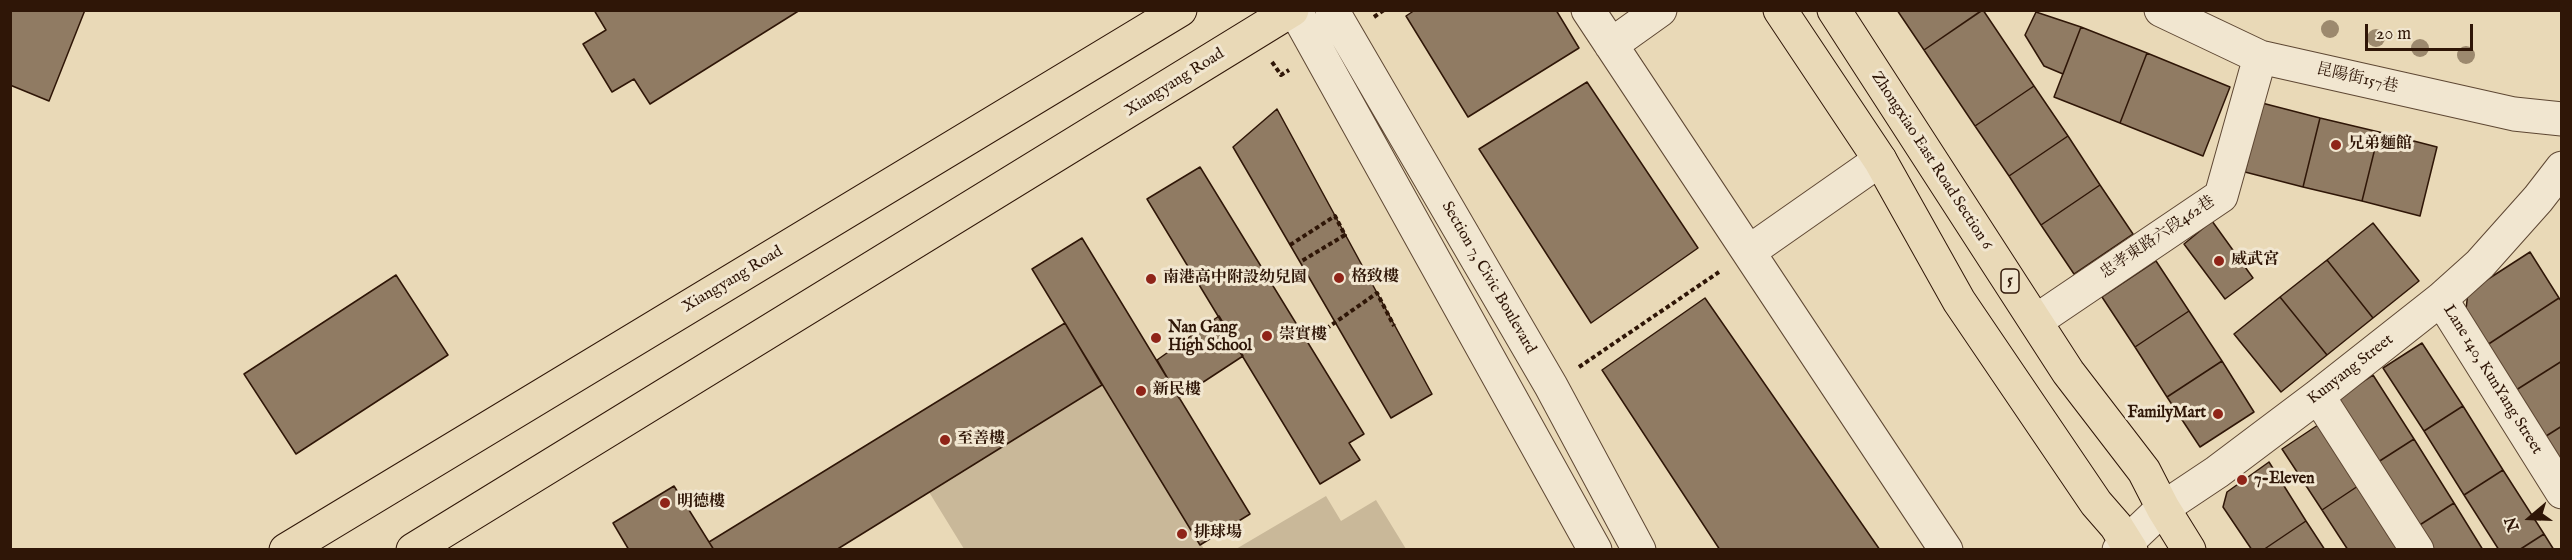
<!DOCTYPE html>
<meta charset="utf-8">
<style>
body{margin:0}
#map{position:relative;width:2572px;height:560px;overflow:hidden;background:#e9d9b7;font-family:"IM FELL English",serif}
canvas{display:block}
.frame{position:absolute;inset:0;border:12px solid #2f1607;pointer-events:none}
.north{position:absolute;left:2500px;top:488px;width:60px;height:60px;-webkit-text-stroke:4px #f1e6d0;paint-order:stroke;rotate:251deg;font-size:16px;font-weight:700;line-height:24px;text-align:center;color:#2f1607}
.north::after{content:'';display:block;margin:auto;width:21px;height:27px;background:#2f1607;clip-path:polygon(50% 0,100% 100%,50% 72%,0 100%)}
.scale{position:absolute;left:2365px;top:24px;width:108px;height:27px;box-sizing:border-box;border:3px solid #2f1607;border-top:0;padding-left:8px;font-size:18px;line-height:21px;white-space:nowrap;color:#2f1607;-webkit-text-stroke:4px #f1e6d0;paint-order:stroke}
</style>
<div id="map">
<canvas width="2572" height="560"></canvas>
<div class="frame"></div>
<div class="north">N</div>
<div class="scale">20 m</div>
</div>
<script>
const ctx = document.querySelector('canvas').getContext('2d');
ctx.lineJoin = 'round';
function fillPath(path, color) { ctx.fillStyle = color; ctx.fill(path, 'evenodd'); }
const toPath = rows => new Path2D(rows.map(r => 'M' + r).join(''));
function strokePath(path, color, width, dash) { ctx.strokeStyle = color; ctx.lineWidth = width; ctx.lineCap = dash ? 'butt' : 'round'; ctx.setLineDash(dash || []); ctx.stroke(path); }
function drawText(font, color, halo, rows, align = 'center') {
  ctx.font = font + ' "IM FELL English","Noto Serif TC",serif'; ctx.lineWidth = 6; ctx.setLineDash([]); ctx.textBaseline = 'middle'; ctx.strokeStyle = halo; ctx.fillStyle = color; for (const [text, x, y, turn = 0] of rows) {
    ctx.save(); ctx.translate(x, y); ctx.rotate((+turn || 0) * Math.PI / 180); ctx.textAlign = isNaN(turn) ? turn : align; if (halo) ctx.strokeText(text, 0, 0); ctx.fillText(text, 0, 0); ctx.restore();
  }
}
fillPath(toPath([
 [1102,385,1204,549,964,549,929,492],
 [1326,496,1341,521,1376,500,1406,549,1236,549]
]), '#c9b899');
const building = toPath([
 [10,10,85,10,49,101,10,85,10,10],
 [594,10,800,10,650,104,634,79,612,92,583,44,606,30,594,10],
 [1415,10,1556,10,1579,48,1468,117,1406,16,1415,10],
 [1897,10,1982,10,1924,50,1897,10],
 [1983,10,2034,86,1975,126,1924,50,1983,10],
 [2036,12,2081,27,2063,74,2044,66,2025,35,2036,12],
 [2081,27,2147,53,2120,123,2054,97,2081,27],
 [2147,53,2230,87,2203,156,2120,123,2147,53],
 [1587,82,1698,248,1591,323,1479,149,1587,82],
 [2034,86,2068,136,2009,176,1975,126,2034,86],
 [2262,103,2320,118,2303,187,2245,172,2262,103],
 [1277,109,1432,394,1391,418,1233,147,1277,109],
 [2320,118,2379,132,2362,201,2303,187,2320,118],
 [2379,132,2437,147,2420,216,2362,201,2379,132],
 [2068,136,2100,185,2041,225,2009,176,2068,136],
 [1200,167,1364,434,1349,443,1360,460,1320,484,1147,199,1200,167],
 [2100,185,2133,234,2074,274,2041,225,2100,185],
 [2212,221,2253,278,2225,299,2184,244,2212,221],
 [2373,223,2419,281,2373,318,2327,260,2373,223],
 [1082,238,1250,514,1200,545,1032,269,1082,238],
 [2530,252,2559,298,2484,347,2465,318,2468,292,2530,252],
 [2327,260,2373,318,2327,355,2280,297,2327,260],
 [2156,261,2189,311,2135,347,2102,297,2156,261],
 [396,275,448,355,296,454,244,374,396,275],
 [2280,297,2327,355,2281,392,2234,334,2280,297],
 [1705,298,1880,550,1720,550,1602,370,1705,298],
 [2559,298,2562,302,2562,361,2513,392,2484,347,2559,298],
 [2189,311,2222,361,2167,397,2135,347,2189,311],
 [1219,316,1243,356,1179,398,1157,360,1219,316],
 [1065,323,1102,385,836,550,714,550,709,542,1065,323],
 [2422,343,2463,406,2424,431,2383,368,2422,343],
 [2222,361,2254,412,2200,447,2167,397,2222,361],
 [2562,361,2562,426,2543,438,2513,392,2562,361],
 [2373,375,2414,439,2375,464,2334,400,2373,375],
 [2463,406,2503,470,2464,495,2424,431,2463,406],
 [2318,425,2358,486,2322,510,2282,449,2318,425],
 [2562,426,2562,467,2543,438,2562,426],
 [2414,439,2454,503,2415,528,2375,464,2414,439],
 [2269,462,2306,521,2263,550,2252,550,2223,507,2227,492,2269,462],
 [2503,470,2544,534,2519,550,2499,550,2464,495,2503,470],
 [674,486,714,550,629,550,613,523,674,486],
 [2358,486,2399,550,2348,550,2322,510,2358,486],
 [2454,503,2483,550,2428,550,2415,528,2454,503],
 [2306,521,2325,550,2263,550,2306,521],
 [2544,534,2554,550,2519,550,2544,534]
]);
fillPath(building, '#907b63');
strokePath(building, '#2f1607', 1.5);
const minor = toPath([
 [1295,10,1595,550],
 [1332,10,1551,386,1639,550],
 [1588,10,1946,550],
 [2161,10,2260,57,2514,114,2562,119],
 [1611,45,1660,10],
 [1750,251,1880,160],
 [2441,299,2562,492],
 [2036,321,2221,196,2260,57],
 [2318,396,2417,550],
 [2119,550,2163,508,2217,472,2318,396,2441,299,2480,264,2538,199,2562,168]
]);
const major = toPath([
 [1780,10,1880,160,1959,301,2096,503,2116,526,2131,550],
 [1834,10,2068,372,2144,471,2163,508,2189,550],
 [286,550,1180,10],
 [413,550,1292,10]
]);
strokePath(minor, '#5e4733', 35);
strokePath(major, '#2f1607', 35);
strokePath(toPath([
 [1374,17,1384,10],
 [1272,62,1281,75,1289,70],
 [1290,245,1335,216,1345,235,1300,262],
 [1320,333,1377,293,1394,326],
 [1579,367,1719,272]
]), '#2f1607', 4, [4.5, 3]);
strokePath(minor, '#f1e6d0', 33);
strokePath(major, '#e9d9b7', 33);
ctx.fillStyle = '#9c896e';
for (const [x, y] of [
 [2330,29],
 [2376,38],
 [2420,48],
 [2466,55]
]) { ctx.beginPath(); ctx.arc(x, y, 9, 0, 2 * Math.PI); ctx.fill(); }
for (const [x, y, r, color] of [
 [2336,145,6,"#8f2418"],
 [2219,261,6,"#8f2418"],
 [1339,278,6,"#8f2418"],
 [1151,279,6,"#8f2418"],
 [1267,336,6,"#8f2418"],
 [1156,338,6,"#8f2418"],
 [1141,391,6,"#8f2418"],
 [2218,414,6,"#8f2418"],
 [945,440,6,"#8f2418"],
 [2242,480,6,"#8f2418"],
 [665,503,6,"#8f2418"],
 [1182,534,6,"#8f2418"]
]) { const dot = new Path2D(); dot.arc(x, y, r, 0, 2 * Math.PI); ctx.fillStyle = color; ctx.fill(dot); strokePath(dot, '#f1e6d0', 2); }
for (const [x, y, w] of [
 [2010,281,18]
]) { const box = new Path2D(); box.roundRect(x - w / 2, y - 12, w, 24, 4.5); ctx.fillStyle = '#f1e6d0'; ctx.fill(box); strokePath(box, '#2f1607', 1.5); }
drawText('bold 15px', '#2f1607', null, [
 ["5",2010,281]
]);
drawText('16px', '#2f1607', '#f1e6d0', [
 ["昆陽街157巷",2357,79,13],
 ["Xiangyang Road",1175,83,-32],
 ["Zhongxiao East Road Section 6",1931,161,57],
 ["忠孝東路六段462巷",2158,238,-34],
 ["Section 7, Civic Boulevard",1488,278,60],
 ["Xiangyang Road",733,280,-31],
 ["Kunyang Street",2351,370,-38],
 ["Lane 140, KunYang Street",2492,380,58]
]);
drawText('bold 16px', '#2f1607', '#f1e6d0', [
 ["兄弟麵館",2348,145],
 ["威武宮",2231,261],
 ["格致樓",1351,278],
 ["南港高中附設幼兒園",1163,279],
 ["Nan Gang",1168,329],
 ["High School",1168,347],
 ["崇實樓",1279,336],
 ["新民樓",1153,391],
 ["FamilyMart",2206,414,"right"],
 ["至善樓",957,440],
 ["7-Eleven",2254,480],
 ["明德樓",677,503],
 ["排球場",1194,534]
], 'left');
</script>
